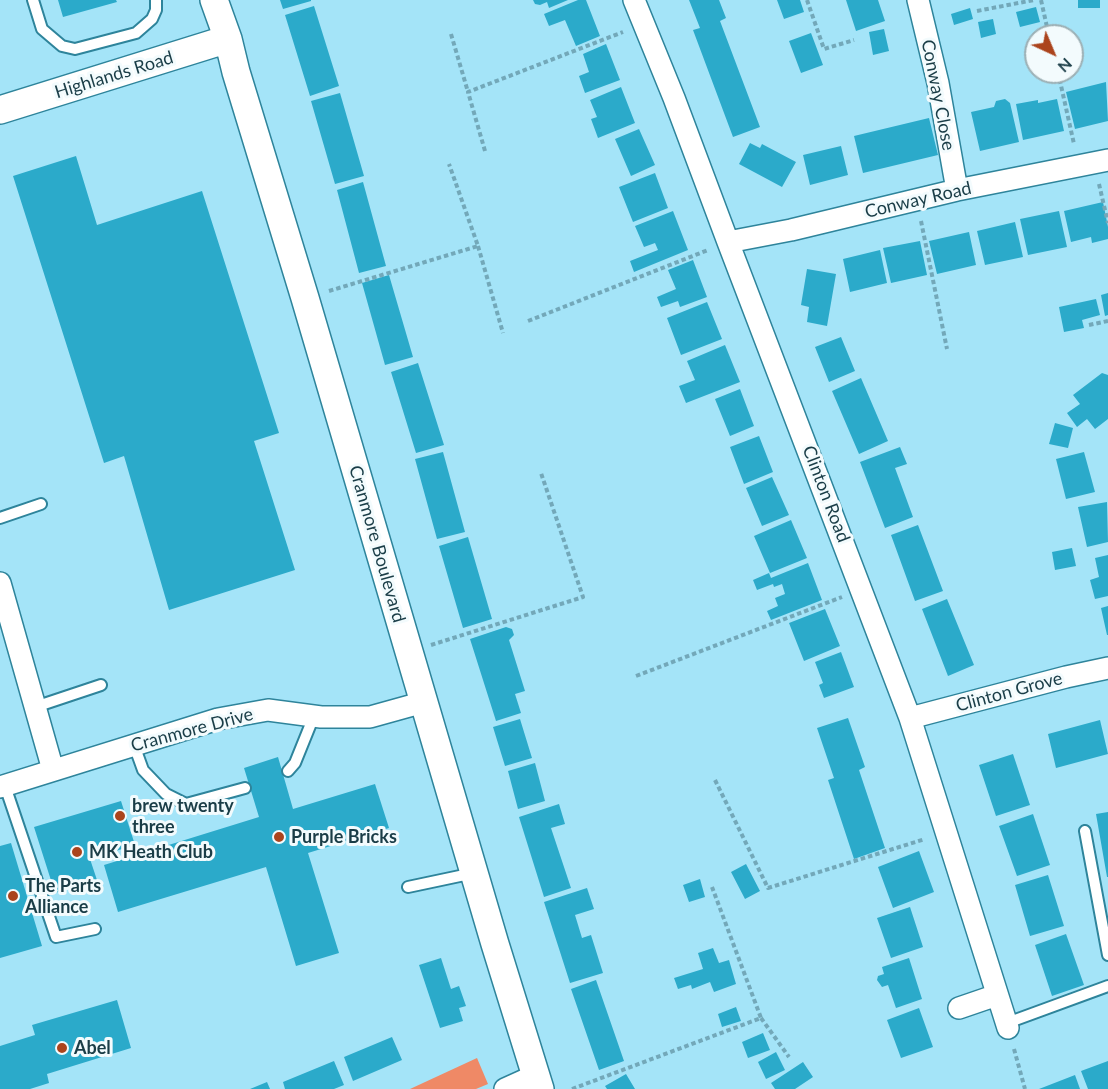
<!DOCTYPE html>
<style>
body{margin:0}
#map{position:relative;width:1108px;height:1089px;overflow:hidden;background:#a4e4f8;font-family:Lato,sans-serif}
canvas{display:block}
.north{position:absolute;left:1024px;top:24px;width:60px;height:60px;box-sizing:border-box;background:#f3fbfd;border:2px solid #9cafb4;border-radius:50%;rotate:136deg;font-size:16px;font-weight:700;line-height:24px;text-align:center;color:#1a3d47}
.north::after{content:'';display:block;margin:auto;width:21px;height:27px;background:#ab441d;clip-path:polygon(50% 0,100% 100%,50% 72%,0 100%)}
</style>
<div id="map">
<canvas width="1108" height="1089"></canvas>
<div class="north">N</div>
</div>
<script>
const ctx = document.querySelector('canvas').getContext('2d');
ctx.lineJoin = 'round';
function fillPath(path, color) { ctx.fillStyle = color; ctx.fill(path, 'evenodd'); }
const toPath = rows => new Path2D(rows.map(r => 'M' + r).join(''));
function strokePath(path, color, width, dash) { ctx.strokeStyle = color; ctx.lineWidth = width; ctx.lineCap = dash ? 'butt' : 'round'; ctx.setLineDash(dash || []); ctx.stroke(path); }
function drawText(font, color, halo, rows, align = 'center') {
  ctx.font = font + ' Lato,sans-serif'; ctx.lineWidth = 6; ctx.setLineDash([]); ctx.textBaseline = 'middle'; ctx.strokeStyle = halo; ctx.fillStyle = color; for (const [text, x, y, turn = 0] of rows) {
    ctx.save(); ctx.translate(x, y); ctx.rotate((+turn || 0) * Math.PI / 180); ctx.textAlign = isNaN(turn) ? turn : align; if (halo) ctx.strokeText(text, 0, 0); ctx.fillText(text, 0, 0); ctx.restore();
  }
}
fillPath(toPath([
 [477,1058,488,1084,476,1089,410,1089]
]), '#ef8966');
fillPath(toPath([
 [58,0,116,0,117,2,63,17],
 [280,0,311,0,311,1,283,9],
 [533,0,568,0,549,8,547,2,540,5,535,4],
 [578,0,586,0,600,36,576,46,565,20,549,26,544,14],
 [689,0,719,0,726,18,720,21,760,127,733,137,693,30,700,28],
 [777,0,800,0,804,12,784,19],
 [846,0,878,0,885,21,856,31],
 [1078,0,1100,0,1100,8,1078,8],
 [314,6,339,86,310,96,285,15],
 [1036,7,1040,22,1020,27,1016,12],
 [970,8,973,19,954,25,951,14],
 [993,19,996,34,981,38,978,22],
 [884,29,889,51,873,55,869,32],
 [811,33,823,65,801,73,789,41],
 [606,44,620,80,585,93,579,76,589,72,583,54],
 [1106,82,1108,121,1075,129,1066,92],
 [621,87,635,123,598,138,591,119,597,117,590,100],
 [340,93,364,176,335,184,311,101],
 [1005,99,1010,103,1019,142,980,151,971,112,994,107,996,101],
 [1057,99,1064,131,1023,140,1016,104,1038,100,1038,103],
 [929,118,938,155,863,173,854,136],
 [639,129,655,165,631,176,615,139],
 [750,143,760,148,762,144,796,162,782,187,739,164],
 [841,146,848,175,810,185,803,155],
 [76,156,97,225,202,191,279,433,254,441,295,570,169,610,124,456,104,463,13,176],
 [655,173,668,208,633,222,619,187],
 [363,182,386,266,359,273,337,190],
 [1103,202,1108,227,1108,239,1092,243,1091,237,1071,242,1064,211],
 [673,211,688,250,634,272,630,261,658,250,655,243,644,247,635,226],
 [1059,211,1067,247,1028,255,1020,219],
 [1015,222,1023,257,985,265,977,231],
 [969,232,976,265,937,274,929,241],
 [920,241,927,275,891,283,883,248],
 [880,250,887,283,850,292,843,259],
 [693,260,707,297,680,307,678,301,661,307,657,297,676,289,668,270],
 [807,269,836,274,827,326,807,322,809,307,801,305],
 [389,275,413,357,385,365,362,283],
 [1108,293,1108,315,1105,316,1101,295],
 [1096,299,1100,315,1082,320,1084,328,1064,332,1059,307],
 [707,302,722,339,681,355,667,318],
 [841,337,855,371,829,382,815,347],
 [725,345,740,382,686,403,679,386,695,380,687,361],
 [418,363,444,445,416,453,391,372],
 [1102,373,1108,375,1108,419,1095,429,1087,419,1077,427,1067,413,1080,404,1073,395],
 [861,378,888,441,859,454,832,391],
 [740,389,754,426,730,436,715,399],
 [1055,423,1073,428,1068,448,1049,444],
 [759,436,773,472,744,484,730,447],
 [900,447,907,464,895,468,913,517,885,528,860,462],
 [443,452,465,532,437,539,415,459],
 [1084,452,1095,492,1066,499,1056,459],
 [772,477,789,515,762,526,746,488],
 [1107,502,1108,542,1087,547,1078,507],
 [791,520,807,558,770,573,754,536],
 [918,525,943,591,915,601,891,535],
 [468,537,492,619,463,628,439,546],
 [1072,548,1076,566,1055,570,1052,552],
 [1108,555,1108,596,1095,599,1090,580,1099,577,1095,558],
 [808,563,822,600,771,620,767,611,778,606,775,598,785,594,782,584,774,587,773,584,757,590,753,580,769,573,771,578],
 [947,599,974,665,948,676,922,609],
 [1108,606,1108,635,1107,635,1101,608],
 [825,609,840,646,804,661,789,623],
 [506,627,512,629,514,635,509,640,525,691,515,694,521,713,496,721,470,639],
 [841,652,854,687,824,698,819,685,823,683,815,662],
 [848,718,865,767,859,770,885,848,854,859,828,780,834,778,817,728],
 [520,719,532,758,505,766,493,727],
 [1100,720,1108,754,1056,768,1048,734],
 [1013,754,1030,805,996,816,979,765],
 [278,757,293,809,375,784,389,828,308,853,339,953,296,966,266,867,118,912,104,865,259,817,244,768],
 [535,763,545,801,518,809,508,771],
 [121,801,135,845,90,859,97,880,55,893,34,827],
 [559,804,565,824,551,828,571,888,544,897,519,817],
 [1108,812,1108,877,1107,877,1096,814],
 [1033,814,1050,865,1017,876,999,826],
 [11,843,42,946,0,958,0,846],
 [919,851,934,892,893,908,878,867],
 [746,864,760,891,745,899,731,872],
 [1048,875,1064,926,1030,936,1015,885],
 [700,879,705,897,689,902,683,885],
 [587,888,594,909,575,915,582,938,591,935,603,973,570,983,544,902],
 [910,907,923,947,891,958,877,918],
 [1066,934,1084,985,1052,996,1035,945],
 [713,948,719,963,729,960,736,984,714,992,710,982,692,989,691,985,678,989,674,978,703,969,698,953],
 [441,958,451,989,459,986,466,1006,459,1008,463,1021,440,1028,419,965],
 [909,958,922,999,896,1008,888,985,882,987,877,980,878,976,884,974,882,967],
 [596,980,624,1061,599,1070,571,989],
 [117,1000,131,1048,47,1074,49,1083,30,1089,0,1089,0,1046,35,1035,32,1025],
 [736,1007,741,1021,722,1027,718,1014],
 [919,1008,933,1047,901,1058,887,1020],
 [763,1033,770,1050,748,1058,742,1042],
 [392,1037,402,1060,353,1081,344,1057],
 [776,1052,785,1070,766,1079,758,1062],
 [334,1061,344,1085,334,1089,285,1089,283,1082],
 [1108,1061,1108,1089,1088,1089,1081,1071],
 [803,1062,813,1077,795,1089,775,1089,771,1083],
 [626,1074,635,1089,607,1089,605,1086],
 [1075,1075,1080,1089,1039,1089],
 [267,1082,270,1089,250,1089]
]), '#2baaca');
const service = toPath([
 [33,0,42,29,62,46,75,49,136,33,152,19,156,10,156,0],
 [0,518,41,504],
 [35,707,101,685],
 [134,745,143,770,166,794,186,804,245,788],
 [288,771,295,763,314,716],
 [5,786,56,937,95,929],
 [1085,831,1108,955],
 [408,887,474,873],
 [1007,1023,1108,986]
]);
const minor = toPath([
 [634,0,674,98,728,242,910,718,1008,1028],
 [918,0,938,83,957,190],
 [728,242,791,230,957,190,1108,160],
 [0,583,53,770],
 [910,718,1066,677,1108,668],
 [0,787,218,719,268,710,321,717,370,717,424,702],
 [959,1008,997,995],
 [505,1089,536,1075]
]);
const tertiary = toPath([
 [214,0,228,39,236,72,305,298,495,944,540,1089],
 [0,110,228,39]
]);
strokePath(service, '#2e849b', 14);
strokePath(minor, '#2e849b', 24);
strokePath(tertiary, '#2e849b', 30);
strokePath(toPath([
 [807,0,824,49,854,40],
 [1041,0,1049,36],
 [977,11,1034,0],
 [451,34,468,92],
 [1058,72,1074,144],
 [485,151,468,92,623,32],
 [1099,184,1108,223],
 [921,221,947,349],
 [478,246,503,333],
 [329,291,478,246,449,164],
 [528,321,708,250],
 [1089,325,1108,321],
 [431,645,583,597,541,473],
 [636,676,842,597],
 [715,780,768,888,925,839],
 [761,1018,789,1057],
 [1014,1049,1025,1089],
 [572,1089,761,1018,712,887]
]), '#73a8b9', 4, [4.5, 3]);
strokePath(service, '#fff', 10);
strokePath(minor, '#fff', 21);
strokePath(tertiary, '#fff', 27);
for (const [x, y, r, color] of [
 [120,816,6,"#ab441d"],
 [279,837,6,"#ab441d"],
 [77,852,6,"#ab441d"],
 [13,896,6,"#ab441d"],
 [62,1048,6,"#ab441d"]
]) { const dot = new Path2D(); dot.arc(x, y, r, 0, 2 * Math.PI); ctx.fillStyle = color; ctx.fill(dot); strokePath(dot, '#f3fbfd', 2); }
drawText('18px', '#1a3d47', '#f3fbfd', [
 ["Highlands Road",114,75,-17],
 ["Conway Close",938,95,79],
 ["Conway Road",918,200,-13],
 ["Clinton Road",826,494,69],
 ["Cranmore Boulevard",377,544,74],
 ["Clinton Grove",1009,692,-15],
 ["Cranmore Drive",192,730,-15]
]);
drawText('bold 18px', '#1a3d47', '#f3fbfd', [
 ["brew twenty",132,806],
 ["three",132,827],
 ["Purple Bricks",291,837],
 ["MK Heath Club",89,852],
 ["The Parts",25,886],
 ["Alliance",25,907],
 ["Abel",74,1048]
], 'left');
</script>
